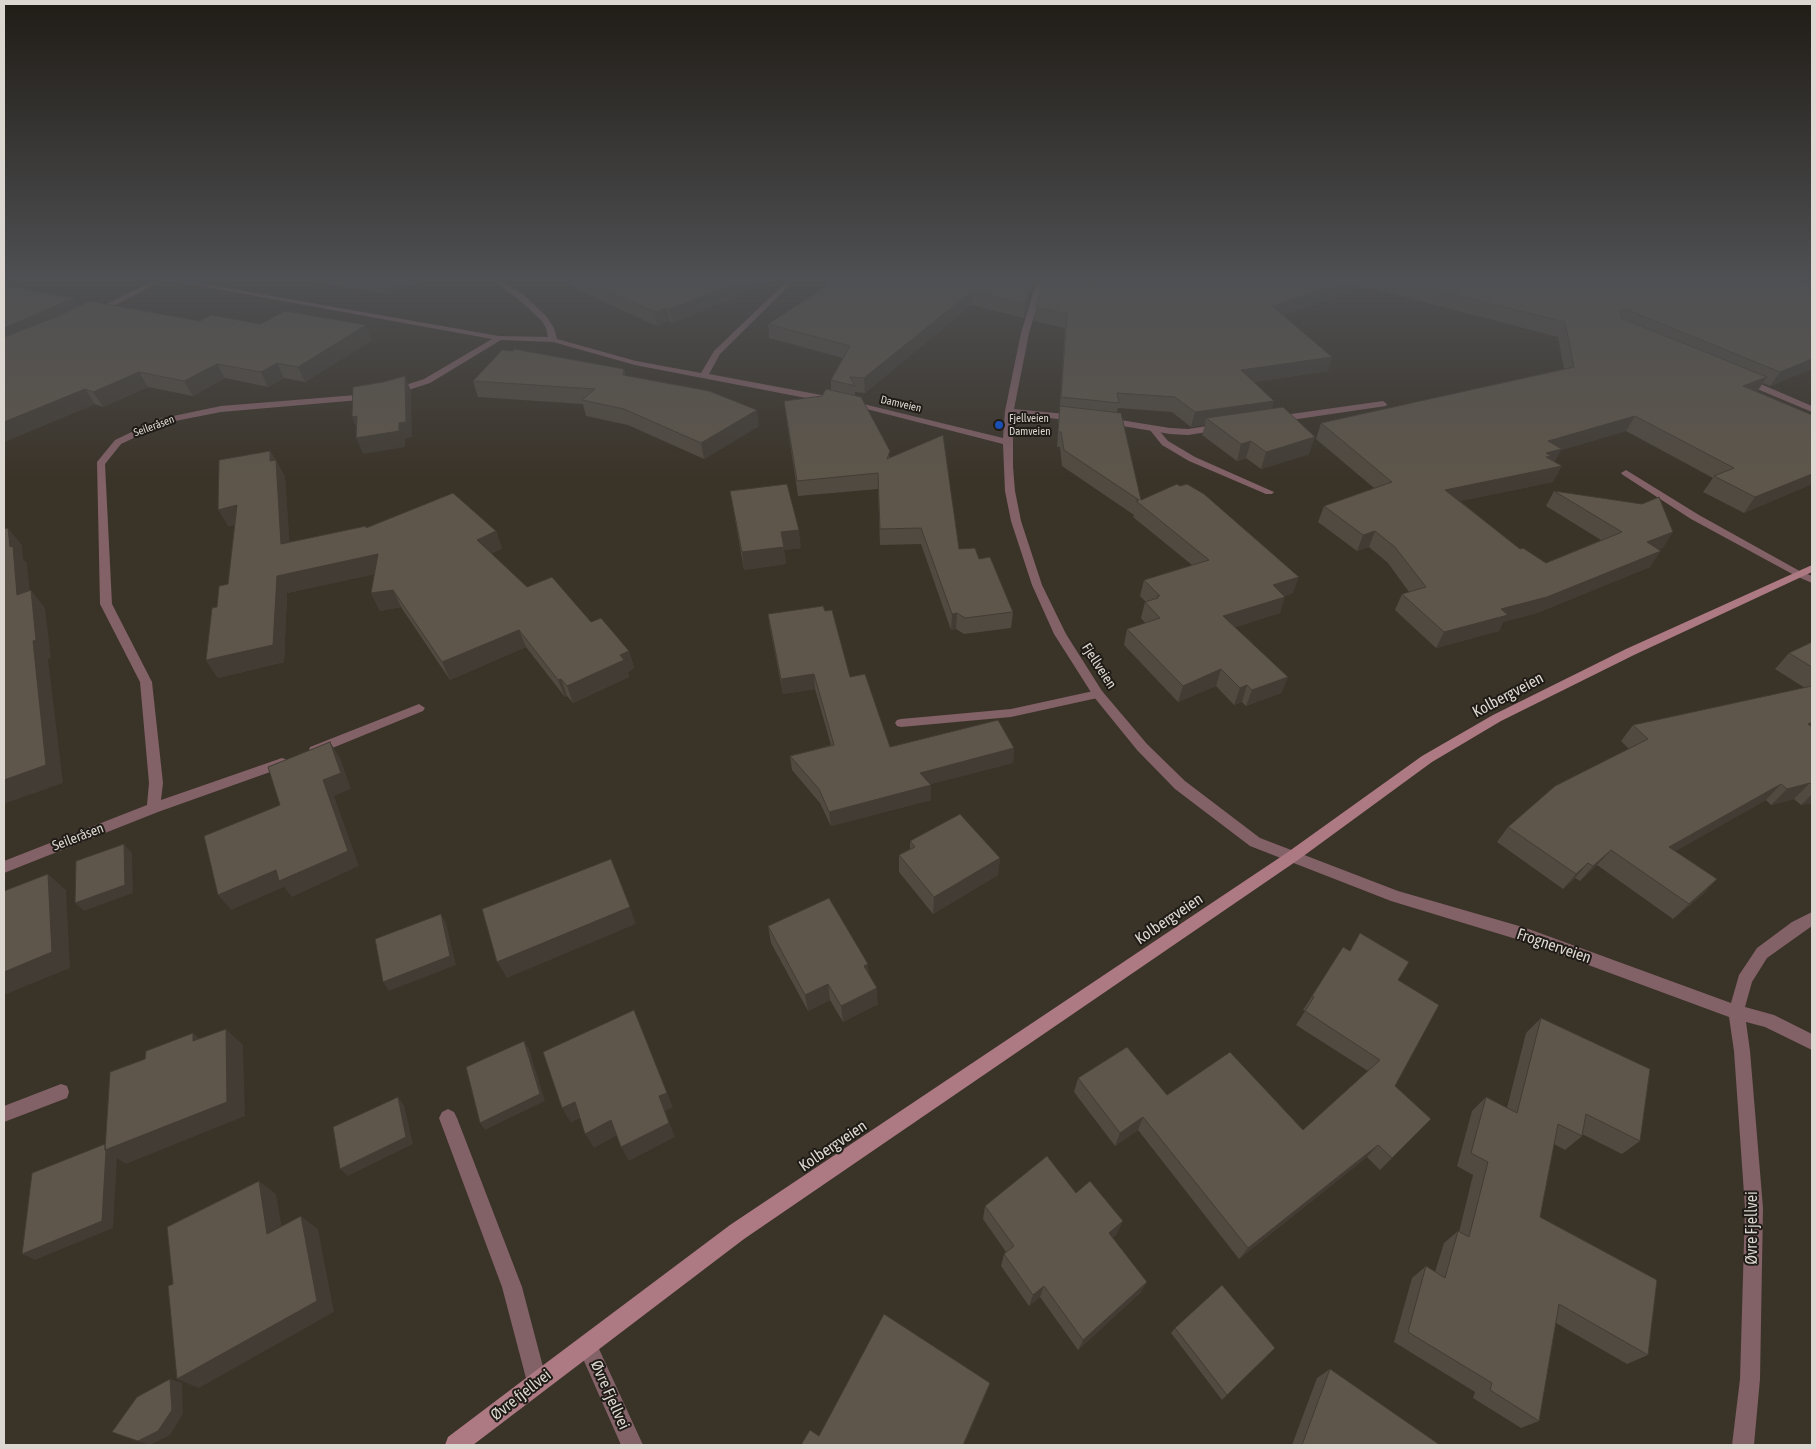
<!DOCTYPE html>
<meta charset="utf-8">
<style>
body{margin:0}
#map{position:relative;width:1816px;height:1449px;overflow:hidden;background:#3a3328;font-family:"Asap Condensed",sans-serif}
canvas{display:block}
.frame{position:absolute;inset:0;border:5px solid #dcd8d1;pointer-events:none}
</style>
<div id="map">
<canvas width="1816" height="1449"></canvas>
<div class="frame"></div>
</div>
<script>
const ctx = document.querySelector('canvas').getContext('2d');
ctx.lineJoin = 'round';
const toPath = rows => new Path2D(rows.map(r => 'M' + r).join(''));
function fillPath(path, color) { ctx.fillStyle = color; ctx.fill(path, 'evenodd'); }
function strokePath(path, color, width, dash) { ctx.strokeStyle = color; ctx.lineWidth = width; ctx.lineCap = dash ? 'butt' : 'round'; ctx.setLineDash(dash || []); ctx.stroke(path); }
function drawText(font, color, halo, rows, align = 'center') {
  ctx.font = font + ' "Asap Condensed",sans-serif'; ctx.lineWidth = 4; ctx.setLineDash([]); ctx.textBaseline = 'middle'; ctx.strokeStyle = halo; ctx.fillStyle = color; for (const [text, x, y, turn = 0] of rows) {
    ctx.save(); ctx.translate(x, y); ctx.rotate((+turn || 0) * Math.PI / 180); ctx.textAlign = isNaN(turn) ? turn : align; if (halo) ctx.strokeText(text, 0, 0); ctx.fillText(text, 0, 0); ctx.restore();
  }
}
fillPath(toPath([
 [1154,427,1157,428,1168,441,1195,457,1274,492,1272,494,1266,494,1189,461,1162,445,1150,430,1154,427],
 [1626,470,1699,515,1805,574,1804,576,1796,576,1691,519,1623,475,1621,473,1626,470],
 [1098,690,1102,691,1104,694,1102,697,1011,717,901,727,897,726,895,723,897,720,901,719,1011,709,1098,690],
 [448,1109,454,1112,457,1118,522,1287,547,1382,544,1389,537,1392,530,1389,527,1382,502,1287,439,1118,442,1112,448,1109]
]), '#826167');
fillPath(toPath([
 [155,280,164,280,98,314,91,312,155,280],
 [167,280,181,280,499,336,548,337,546,328,541,320,518,299,492,280,500,280,524,295,547,317,554,328,557,339,636,361,701,373,714,351,788,280,795,280,720,354,709,374,832,397,836,400,832,403,635,365,553,342,501,340,430,383,393,395,389,392,390,390,424,379,492,339,167,280],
 [1037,280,1045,280,1029,333,1014,409,1076,415,1080,418,1076,421,1013,414,1013,467,1015,491,1021,521,1042,585,1066,634,1102,691,1147,744,1185,781,1260,838,1398,891,1526,928,1731,1003,1739,975,1757,948,1792,922,1812,912,1812,926,1767,958,1752,982,1745,1007,1774,1015,1812,1034,1812,1050,1765,1027,1746,1022,1750,1051,1763,1208,1760,1379,1754,1445,1732,1445,1740,1379,1745,1208,1734,1051,1729,1017,1526,942,1391,901,1250,846,1175,789,1137,750,1094,697,1054,634,1032,585,1011,521,1005,491,1003,444,847,404,851,401,1003,438,1005,411,1021,333,1037,280],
 [1743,379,1749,379,1812,406,1812,412,1743,383,1743,379],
 [368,394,372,397,371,399,221,412,165,423,121,444,105,464,112,604,152,682,163,783,161,800,282,758,287,760,288,763,287,766,158,812,4,873,4,861,147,805,149,783,140,682,100,604,97,462,115,440,159,419,221,406,368,394],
 [1383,401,1387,404,1386,406,1277,422,1273,419,1277,416,1383,401],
 [1108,418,1170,428,1188,429,1220,424,1224,427,1220,430,1188,435,1170,434,1105,423,1105,419,1108,418],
 [1800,571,1812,576,1812,583,1796,576,1795,574,1796,572,1800,571],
 [419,704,425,708,423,711,320,753,310,753,309,750,310,747,419,704],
 [61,1084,67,1086,69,1092,67,1098,4,1122,4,1106,61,1084],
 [587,1335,594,1338,643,1445,621,1445,577,1345,580,1338,587,1335]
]), '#826167');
fillPath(toPath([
 [1812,565,1812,572,1634,655,1501,721,1432,762,1298,860,744,1239,473,1445,445,1445,448,1437,530,1375,730,1225,1288,852,1422,756,1493,715,1626,649,1812,565]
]), '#ad7983');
fillPath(toPath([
 [300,280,426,280,426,281,387,294],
 [562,280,776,280,673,323,669,321,657,326,584,293],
 [836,280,1033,284,1024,318,971,305,865,393,855,392,855,396,890,458,959,549,979,559,1013,612,1011,628,964,634,956,629,951,630,921,544,880,545,878,489,798,496,786,416,784,401,822,396,831,390,831,380,843,358,769,338,768,324],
 [1044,280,1792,280,1812,286,1812,369,1770,386,1763,383,1757,392,1812,484,1744,513,1703,492,1713,478,1626,431,1561,450,1554,462,1553,482,1460,501,1520,549,1546,563,1601,540,1546,506,1554,491,1663,548,1659,549,1650,567,1537,613,1503,622,1499,631,1436,648,1395,610,1402,594,1409,592,1388,563,1369,547,1357,551,1318,522,1324,506,1374,488,1316,439,1321,423,1564,369,1558,337,1366,287,1283,315,1332,357,1328,371,1254,382,1272,409,1309,454,1261,469,1246,458,1237,461,1202,435,1205,425,1191,427,1172,412,1118,408,1117,412,1141,500,1293,593,1285,596,1280,613,1235,627,1288,677,1281,693,1246,706,1242,702,1234,705,1216,686,1178,702,1124,645,1127,629,1145,623,1141,618,1145,602,1146,602,1140,596,1144,580,1192,565,1133,517,1134,515,1062,466,1060,447,1057,447,1065,328,1034,321,1036,307],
 [4,285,78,306,200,321,260,324,372,340,305,382,284,378,268,387,225,378,193,396,148,387,103,407,95,404,4,442],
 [624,369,625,375,759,426,704,459,628,425,586,416,583,404,478,397,473,381],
 [270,451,285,477,289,542,366,528,496,531,502,549,491,553,527,587,591,622,629,651,634,668,628,672,629,677,573,703,567,696,565,697,526,647,450,680,401,607,380,611,371,593,374,574,287,593,284,662,218,678,206,660,217,607,228,584,235,525,228,526],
 [730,491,801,548,784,550,786,564,744,570],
 [825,611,850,677,890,747,1014,748,1013,763,930,784,931,785,931,800,831,826,820,803,792,770,790,756,831,745,815,689,783,694,770,628,768,614],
 [1812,642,1812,803,1801,805,1794,799,1771,805,1766,800,1675,851,1717,879,1702,895,1673,919,1597,865,1580,881,1575,878,1563,889,1497,842,1508,827,1629,749,1621,741,1633,725,1805,688,1775,669,1789,653],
 [910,841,1000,858,998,875,933,914,899,872,899,855,910,849],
 [768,926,878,1004,843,1022,830,1000,808,1011,771,943],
 [1398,980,1395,1086,1431,1119,1380,1170,1367,1157,1239,1259,1138,1130,1115,1146,1074,1092,1078,1078,1167,1095,1303,1130,1368,1071,1296,1025,1305,1011,1303,1010,1312,996],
 [1541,1018,1640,1141,1622,1154,1582,1134,1582,1136,1565,1150,1554,1144,1540,1217,1648,1355,1627,1364,1556,1323,1539,1421,1521,1428,1473,1398,1475,1392,1394,1342,1412,1278,1426,1266,1435,1272,1444,1243,1458,1231,1459,1232,1473,1175,1457,1166,1472,1111,1486,1097,1507,1108,1526,1033],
 [1076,1193,1117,1234,1112,1238,1147,1282,1140,1293,1078,1350,1040,1297,1029,1306,1001,1266,1004,1254,1006,1252,983,1219,985,1206],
 [1175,1328,1227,1395,1222,1400,1171,1333],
 [1330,1369,1440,1445,1292,1445,1317,1378]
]), '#514a40');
fillPath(toPath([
 [382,280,426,280,426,281,387,294],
 [744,280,776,280,673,323,670,309],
 [1032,280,1036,280,1033,284,1024,318,1025,304],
 [1098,280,1135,280,1097,290],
 [1352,280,1368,280,1366,287,1268,320,1272,306],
 [972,291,971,305,865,393,864,378],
 [74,298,82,312,4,347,4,328],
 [667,308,669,321,657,326,655,312],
 [366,325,372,340,305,382,298,367],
 [1332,357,1328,371,1238,384,1241,370],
 [1812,359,1812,369,1770,386,1780,372],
 [277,363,284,378,268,387,261,372],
 [217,364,225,378,193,396,184,381],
 [139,372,148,387,103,407,93,392],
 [405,376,411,391,412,437,405,439,405,447,363,454,356,438,399,423],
 [1767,377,1757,391,1734,401,1743,386],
 [85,389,95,404,4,442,4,422],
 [1274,401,1270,416,1206,418,1205,425,1191,427,1195,412],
 [757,410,759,426,704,459,701,443],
 [357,416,358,432,352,417],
 [1635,416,1626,431,1561,450,1553,464,1562,466,1553,482,1438,506,1445,490,1548,441],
 [1315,437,1309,454,1261,469,1266,452],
 [1251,441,1246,458,1237,461,1241,444],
 [270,451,276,463,276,460,285,477,291,561,281,544,270,461],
 [1812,474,1812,484,1744,513,1755,497],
 [237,505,247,522,228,526,218,510],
 [8,528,22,545,23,559,27,563,32,612,17,595,10,547],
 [799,530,801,548,784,550,786,564,744,570,742,552,781,532],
 [496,531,502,549,483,557,477,540],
 [1375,531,1369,547,1357,551,1363,535],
 [1673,532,1663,548,1636,558,1647,542],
 [1661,551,1650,567,1537,613,1503,622,1499,631,1436,648,1444,632,1501,609],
 [378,554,386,572,287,593,284,662,218,678,206,660,277,576],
 [1299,577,1293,593,1267,602,1273,585],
 [31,590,45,608,51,658,48,659,63,783,4,804,4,780],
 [393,590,401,607,380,611,371,593],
 [1285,597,1280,613,1218,633,1223,616],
 [957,613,956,629,951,630,952,614],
 [519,630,526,647,450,680,442,662],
 [629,651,634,668,628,672,629,677,573,703,567,686],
 [1221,669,1216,686,1178,702,1183,686],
 [814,674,815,689,783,694,781,679],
 [1288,677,1281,693,1246,706,1252,690],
 [561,679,567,696,565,697,558,680],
 [1247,685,1242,702,1234,705,1240,688],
 [1812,722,1812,729,1808,724],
 [330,742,340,758,351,789,334,796,359,866,292,897,284,887,231,910,218,895,323,780],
 [1014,748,1013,763,920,787,920,773],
 [1810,783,1794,799,1771,805,1787,789],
 [1781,784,1766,800,1655,863,1669,847],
 [931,785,931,800,831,826,829,812],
 [1812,794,1812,803,1801,805],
 [124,844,132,853,133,893,84,911,75,903],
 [1611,850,1597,865,1580,881,1593,866],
 [1000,858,998,875,933,914,934,897],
 [1588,863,1575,878,1563,889,1576,874],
 [48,874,66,890,70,968,4,995,4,972],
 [1717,879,1702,895,1673,919,1689,904],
 [630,907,636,924,507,978,497,962],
 [441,914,446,923,456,965,389,991,383,982],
 [868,964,869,980,864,966],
 [828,984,830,1000,808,1011,805,995],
 [877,988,878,1004,843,1022,841,1006],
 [634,1010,673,1107,665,1111,675,1137,629,1161,621,1147,659,1096],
 [226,1029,243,1045,245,1116,126,1164,117,1158,113,1228,35,1260,22,1254,105,1150],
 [193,1033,211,1049,193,1041],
 [524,1041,529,1049,545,1101,485,1130,480,1123],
 [398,1097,404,1105,413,1144,348,1176,340,1169],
 [575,1102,583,1116,571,1123,562,1108],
 [1143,1117,1138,1130,1115,1146,1120,1133],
 [611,1120,619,1134,594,1148,585,1134],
 [1378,1145,1367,1157,1239,1259,1248,1248],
 [259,1181,276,1194,285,1246,267,1234],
 [301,1216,318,1229,334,1312,199,1388,177,1379],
 [1123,1221,1117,1234,1103,1246,1109,1233],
 [1147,1282,1140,1293,1078,1350,1083,1340],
 [1044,1286,1040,1297,1029,1306,1033,1295],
 [170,1379,182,1383,183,1414,170,1435,150,1445,138,1441],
 [990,1383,987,1392,964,1445,963,1445]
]), '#423c34');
const building = toPath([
 [581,280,744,280,670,309,667,308,655,312,581,280],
 [836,280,1032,280,1025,304,972,291,864,378,850,377,855,386,831,380,850,346,768,324,836,280],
 [1044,280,1062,280,1074,282,1099,284,1120,280,1352,280,1272,306,1332,357,1241,370,1274,401,1195,412,1175,397,1117,393,1119,403,1061,397,1067,314,1036,307,1044,280],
 [1395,280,1792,280,1812,286,1812,359,1780,372,1628,310,1620,311,1621,318,1767,377,1743,386,1812,415,1812,474,1755,497,1714,476,1734,468,1635,416,1548,441,1562,449,1546,453,1551,456,1546,457,1562,466,1445,490,1520,549,1523,548,1546,563,1622,532,1554,491,1642,504,1659,497,1673,532,1647,542,1661,551,1547,597,1501,609,1508,615,1444,632,1402,594,1426,587,1395,547,1375,531,1363,535,1324,506,1392,482,1321,423,1574,367,1565,322,1395,280],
 [4,285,74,298,4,328,4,285],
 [89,301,200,321,211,315,260,324,285,311,366,325,298,367,277,363,261,372,217,364,184,381,139,372,93,392,85,389,4,422,4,337,58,316,89,301],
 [514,349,624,369,623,375,709,391,757,410,701,443,624,409,582,400,595,389,473,381,502,350,513,351,514,349],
 [405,376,406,422,399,423,399,431,356,438,357,416,352,417,353,387,383,382,405,376],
 [826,389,861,397,890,451,887,459,943,435,959,549,975,548,979,559,990,557,1013,612,965,618,957,613,952,614,921,528,880,529,878,473,797,481,784,401,822,396,826,389],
 [1060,406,1121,413,1141,500,1177,484,1180,486,1187,484,1204,494,1299,577,1273,585,1285,597,1223,616,1288,677,1252,690,1247,685,1240,688,1221,669,1183,686,1127,629,1160,618,1145,602,1158,598,1157,596,1160,596,1144,580,1209,560,1136,501,1139,500,1064,450,1061,432,1058,432,1060,406],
 [1283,407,1315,437,1266,452,1251,441,1241,444,1206,418,1283,407],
 [270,451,270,461,276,460,281,544,366,526,366,528,453,493,496,531,477,540,527,587,552,577,591,622,601,618,629,651,620,655,624,660,567,686,561,679,558,680,519,630,442,662,393,590,371,593,378,554,277,576,273,645,206,660,212,608,217,607,219,586,228,584,237,505,218,510,219,460,270,451],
 [787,484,799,530,781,532,784,547,742,552,730,491,787,484],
 [8,528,10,547,13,546,17,595,31,590,36,640,33,641,46,765,4,780,4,529,8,528],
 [823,606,825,611,832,610,850,677,865,674,890,747,998,720,1014,748,920,773,931,785,829,812,819,789,790,756,834,745,814,674,781,679,768,614,823,606],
 [1812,642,1812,667,1789,653,1812,642],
 [1812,686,1812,722,1808,724,1812,727,1812,785,1810,783,1787,789,1781,784,1669,847,1717,879,1689,904,1611,850,1593,866,1588,863,1576,874,1508,827,1555,786,1648,739,1633,725,1812,686],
 [330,742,341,773,323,780,348,851,279,881,276,870,218,895,204,836,280,805,268,767,330,742],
 [960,814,1000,858,934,897,899,855,915,847,910,841,960,814],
 [124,844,125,885,75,903,76,861,124,844],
 [611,859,630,907,497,962,482,909,611,859],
 [48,874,52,952,4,972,4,891,48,874],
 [829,898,868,964,864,966,877,988,841,1006,828,984,805,995,768,926,829,898],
 [441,914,450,956,383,982,375,939,441,914],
 [1360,933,1409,962,1398,980,1439,1005,1395,1086,1431,1119,1392,1158,1378,1145,1248,1248,1143,1117,1120,1133,1078,1078,1127,1047,1167,1095,1230,1052,1303,1130,1380,1060,1305,1011,1314,997,1312,996,1343,947,1350,951,1360,933],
 [634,1010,667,1093,659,1096,669,1123,621,1147,611,1120,585,1134,575,1102,562,1108,543,1052,634,1010],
 [1541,1018,1650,1069,1640,1141,1586,1114,1582,1136,1558,1124,1540,1217,1657,1280,1648,1355,1559,1304,1539,1421,1490,1390,1492,1383,1408,1332,1426,1266,1445,1278,1458,1231,1469,1237,1488,1162,1471,1153,1486,1097,1517,1113,1541,1018],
 [226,1029,227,1102,105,1150,110,1072,145,1059,146,1051,193,1033,193,1041,226,1029],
 [524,1041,540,1094,480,1123,466,1067,524,1041],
 [398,1097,406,1137,340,1169,333,1127,398,1097],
 [105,1144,105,1150,106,1151,102,1221,22,1254,32,1173,105,1144],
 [1047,1156,1076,1193,1090,1181,1123,1221,1109,1233,1147,1282,1083,1340,1044,1286,1033,1295,1004,1254,1014,1246,985,1206,1047,1156],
 [259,1181,267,1234,301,1216,317,1301,177,1379,168,1286,173,1284,167,1227,259,1181],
 [1222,1285,1275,1348,1227,1395,1175,1328,1222,1285],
 [884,1314,990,1383,963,1445,801,1445,810,1430,819,1436,884,1314],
 [1330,1369,1440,1445,1302,1445,1330,1369],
 [170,1379,172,1410,158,1431,138,1441,112,1432,137,1397,170,1379]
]);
fillPath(building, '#5e564a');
strokePath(building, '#423c34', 1);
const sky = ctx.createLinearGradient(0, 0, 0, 483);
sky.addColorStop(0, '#201c16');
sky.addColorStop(0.58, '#4f5053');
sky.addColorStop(1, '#4f505300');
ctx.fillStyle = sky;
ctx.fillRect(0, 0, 1816, 483);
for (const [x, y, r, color] of [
 [999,425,5,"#1a4fb4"]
]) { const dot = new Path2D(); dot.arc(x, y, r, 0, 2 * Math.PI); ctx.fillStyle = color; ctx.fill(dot); strokePath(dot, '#1f1b16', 2); }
drawText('11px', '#dcd8d1', '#1f1b16', [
 ["Damveien",901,404,13],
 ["Seileråsen",154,426,-20]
]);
drawText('11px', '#dcd8d1', '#1f1b16', [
 ["Fjellveien",1009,419],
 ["Damveien",1009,432]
], 'left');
drawText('14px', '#dcd8d1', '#1f1b16', [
 ["Fjellveien",1099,666,57],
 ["Seileråsen",78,837,-21]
]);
drawText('16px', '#dcd8d1', '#1f1b16', [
 ["Kolbergveien",1508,695,-28],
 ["Kolbergveien",1169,919,-34],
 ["Frognerveien",1554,946,19],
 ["Kolbergveien",833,1146,-34],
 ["Øvre Fjellvei",1752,1228,-90],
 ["Øvre fjellvei",521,1395,-38],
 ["Øvre Fjellvei",610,1395,66]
]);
</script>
